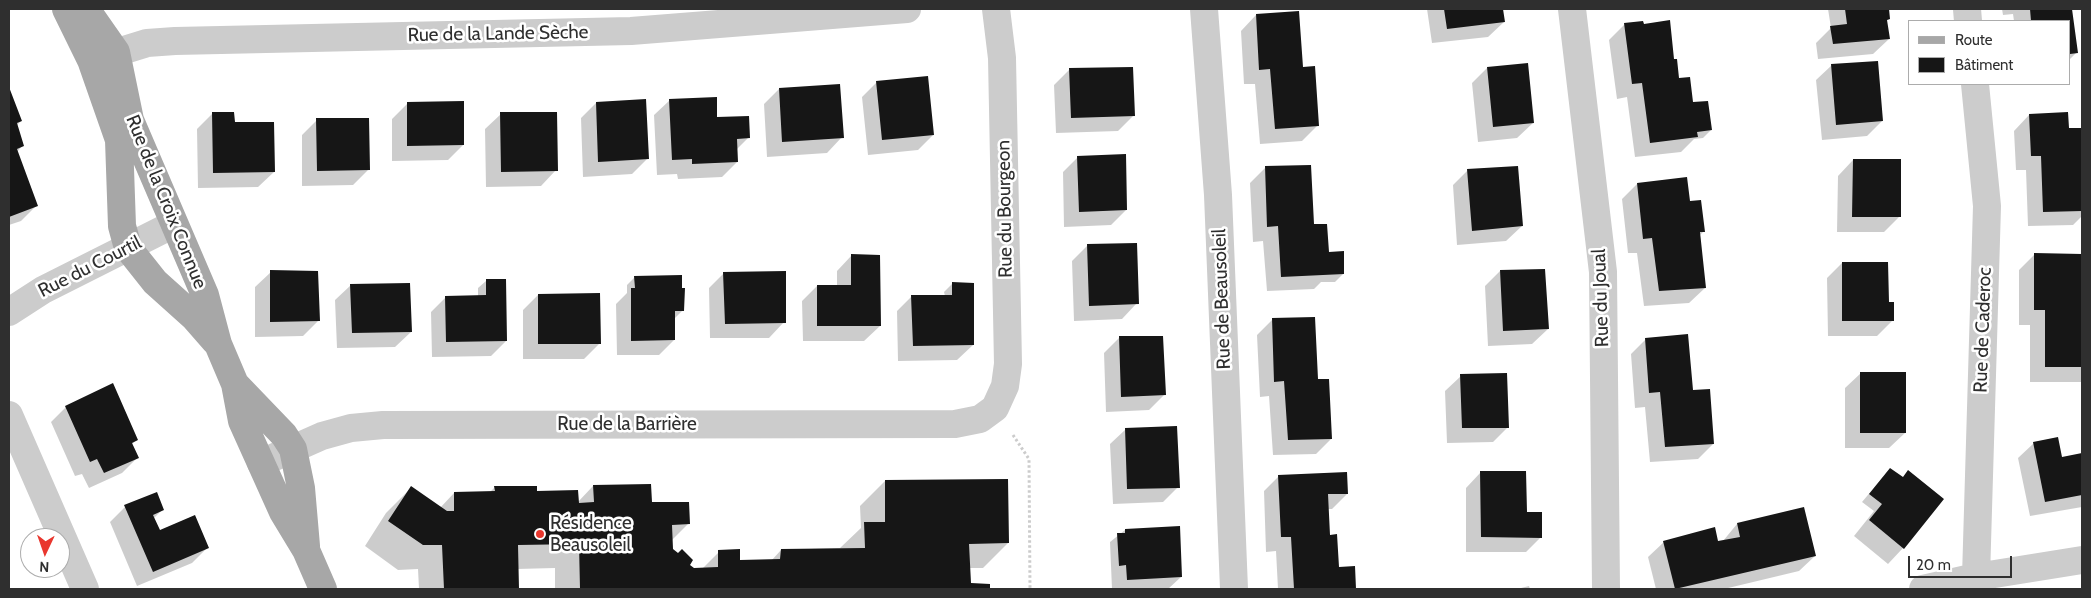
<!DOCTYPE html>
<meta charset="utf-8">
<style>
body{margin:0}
#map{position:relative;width:2091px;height:598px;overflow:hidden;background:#fff;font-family:Cabin,sans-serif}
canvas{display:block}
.frame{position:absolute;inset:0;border:10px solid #2f2f2f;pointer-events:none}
.legend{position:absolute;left:1908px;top:20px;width:162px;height:65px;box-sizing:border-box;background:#fff;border:1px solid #acacac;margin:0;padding:6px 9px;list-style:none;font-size:15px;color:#2f2f2f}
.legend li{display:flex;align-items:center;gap:10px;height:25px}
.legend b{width:25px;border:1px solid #acacac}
.north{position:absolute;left:20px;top:528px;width:50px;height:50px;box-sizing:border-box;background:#fff;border:1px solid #acacac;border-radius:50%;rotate:183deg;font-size:14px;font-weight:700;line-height:20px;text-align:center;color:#2f2f2f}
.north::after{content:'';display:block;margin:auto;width:18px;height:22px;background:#e9372e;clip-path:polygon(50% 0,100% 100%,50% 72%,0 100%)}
.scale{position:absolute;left:1908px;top:556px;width:104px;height:22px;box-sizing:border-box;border:2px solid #2f2f2f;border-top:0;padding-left:6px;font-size:15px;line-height:18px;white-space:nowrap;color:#2f2f2f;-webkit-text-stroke:4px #fff;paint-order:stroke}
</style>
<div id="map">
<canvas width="2091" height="598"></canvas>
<div class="frame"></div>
<ul class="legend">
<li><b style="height:6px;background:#a7a7a7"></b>Route</li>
<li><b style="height:14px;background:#161616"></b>Bâtiment</li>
</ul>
<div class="north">N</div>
<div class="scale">20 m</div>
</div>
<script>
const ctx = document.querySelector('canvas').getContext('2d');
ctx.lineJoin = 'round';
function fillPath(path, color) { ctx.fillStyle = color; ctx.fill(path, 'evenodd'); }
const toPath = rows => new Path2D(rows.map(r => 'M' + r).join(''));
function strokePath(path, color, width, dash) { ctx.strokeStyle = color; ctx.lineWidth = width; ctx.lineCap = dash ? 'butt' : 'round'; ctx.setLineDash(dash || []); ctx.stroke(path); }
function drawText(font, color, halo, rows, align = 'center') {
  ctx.font = font + ' Cabin,sans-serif'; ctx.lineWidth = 5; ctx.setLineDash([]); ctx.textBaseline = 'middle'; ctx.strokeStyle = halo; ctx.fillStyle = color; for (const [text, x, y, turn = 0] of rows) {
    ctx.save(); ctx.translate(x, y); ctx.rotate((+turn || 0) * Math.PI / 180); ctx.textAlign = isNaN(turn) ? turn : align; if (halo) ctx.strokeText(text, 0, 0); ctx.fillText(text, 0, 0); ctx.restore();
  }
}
fillPath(toPath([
 [1427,9,1502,9,1504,22,1488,37,1432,43],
 [1828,9,1887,9,1889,19,1886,21,1889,39,1873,54,1818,59,1816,43,1831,28],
 [2002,9,2071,9,2076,53,2070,59,2070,21,2014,21,2013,14,2003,15],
 [1256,15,1302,68,1318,125,1302,141,1260,144,1255,84,1244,84,1241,31],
 [1625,24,1643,25,1673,61,1678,79,1692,105,1711,130,1703,138,1694,139,1681,152,1635,157,1627,97,1617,99,1609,40],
 [1832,65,1882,121,1867,136,1822,140,1816,80],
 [1487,68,1533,123,1517,138,1478,142,1472,83],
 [1069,70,1133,116,1118,131,1056,133,1054,85],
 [877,82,933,135,918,150,868,155,862,97],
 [779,89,842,137,827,153,767,157,764,104],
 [9,91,21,121,16,126,23,145,17,152,37,205,21,221,9,225],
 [670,100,716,118,748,138,737,149,737,162,722,177,678,179,677,174,657,175,654,115],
 [596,103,647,159,632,174,583,177,581,118],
 [407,104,463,145,448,160,392,161,392,119],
 [213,113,234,123,274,172,258,187,198,188,197,129],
 [501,114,556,170,541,186,486,187,485,129],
 [2029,115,2068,130,2082,130,2082,216,2073,225,2028,226,2026,170,2016,170,2014,131],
 [317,120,368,170,353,185,302,186,302,135],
 [1078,157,1126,210,1111,225,1064,227,1063,172],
 [1853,160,1899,217,1884,232,1837,232,1838,176],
 [1265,168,1312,225,1343,274,1335,282,1321,282,1314,289,1267,291,1263,241,1253,242,1250,183],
 [1468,170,1522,226,1506,241,1457,245,1453,185],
 [1637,184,1689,204,1703,232,1699,236,1705,288,1689,303,1644,306,1637,253,1628,253,1622,199],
 [1088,245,1137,303,1122,319,1074,321,1072,261],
 [852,255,880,326,864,341,803,341,802,301,817,286,837,286,837,271],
 [2034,255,2082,256,2082,382,2030,382,2030,325,2019,325,2019,270],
 [1842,263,1888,303,1892,321,1877,336,1828,336,1827,278],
 [1500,271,1548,329,1532,344,1488,346,1485,286],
 [271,272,318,321,303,336,255,337,255,287],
 [724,273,784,322,769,338,710,338,709,288],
 [635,277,683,310,674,319,674,340,659,355,617,355,616,304,627,293,627,285],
 [486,281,506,341,491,356,432,357,431,312,446,297,478,296,478,288],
 [952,284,973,345,957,360,898,361,897,311,912,296,945,296,944,292],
 [351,285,411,332,395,347,337,348,335,300],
 [538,295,599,344,584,359,523,359,523,310],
 [1272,320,1317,381,1331,439,1316,454,1273,455,1269,396,1260,397,1257,335],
 [1120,337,1164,395,1149,410,1106,412,1104,353],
 [1646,339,1713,444,1698,459,1650,462,1645,407,1635,408,1631,354],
 [1861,373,1905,433,1889,448,1845,448,1845,388],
 [1461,376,1508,427,1493,442,1447,443,1445,391],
 [66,407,136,440,131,445,137,458,122,473,89,488,82,474,75,476,51,422],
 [1126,429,1178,487,1163,502,1113,504,1110,444],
 [2034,443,2061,459,2082,455,2082,507,2030,516,2018,458],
 [1481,472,1525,513,1541,537,1526,552,1466,552,1466,488],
 [1279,476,1347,494,1332,509,1328,509,1329,536,1338,570,1354,567,1355,589,1278,589,1276,551,1266,552,1264,491],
 [1883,477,1902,478,1903,548,1888,564,1854,536,1874,511,1862,502],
 [885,481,1008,543,983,568,969,568,970,585,988,585,989,589,555,589,555,568,517,569,517,589,419,589,418,569,398,570,365,546,386,513,411,488,440,508,454,493,489,493,495,487,536,492,577,503,593,486,651,503,688,524,672,540,672,550,694,569,702,569,719,552,739,562,771,561,781,550,840,548,861,528,860,506],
 [125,507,162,510,153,519,160,531,207,548,192,563,137,586,110,522],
 [1737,524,1815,556,1799,571,1724,589,1656,589,1648,557,1664,542,1723,541],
 [1125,530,1181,577,1168,589,1112,589,1110,542],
 [1529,586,1530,589,1517,589]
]), '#0003');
fillPath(toPath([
 [1444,9,1503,9,1505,22,1447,29],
 [1845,9,1889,9,1890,19,1887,20,1890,39,1833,44,1830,26,1847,24],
 [2030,9,2072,9,2078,53,2070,54,2070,21,2031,21],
 [1299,11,1303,67,1315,66,1319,126,1275,129,1270,69,1259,70,1256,14],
 [1670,20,1674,59,1677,59,1679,78,1690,77,1693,102,1708,101,1712,130,1697,132,1698,137,1650,143,1642,83,1632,84,1624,23,1643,21,1644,24],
 [1878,61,1883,121,1836,125,1831,64],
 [1528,63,1534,123,1493,127,1487,67],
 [1133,67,1135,116,1071,118,1069,68],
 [928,76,934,135,882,140,876,81],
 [840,84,844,138,782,142,779,88],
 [9,87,22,121,17,123,24,146,17,149,38,206,9,217],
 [717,97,717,117,749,116,750,138,737,139,738,162,692,164,692,159,672,160,669,99],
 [646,99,649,159,598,162,596,102],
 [464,101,464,145,407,146,407,102],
 [212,112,234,112,235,122,274,122,275,172,213,173],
 [500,112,557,112,558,171,501,172],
 [2068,112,2069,128,2082,128,2082,211,2043,212,2041,156,2031,156,2029,114],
 [316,118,369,118,370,170,317,171],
 [1126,154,1127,210,1079,212,1077,156],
 [1853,159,1901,159,1901,217,1852,217],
 [1311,165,1314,224,1327,224,1329,252,1344,251,1344,274,1281,277,1278,226,1267,227,1265,166],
 [1518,166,1523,226,1472,231,1467,169],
 [1687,177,1690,201,1701,200,1705,232,1700,232,1706,288,1659,291,1652,238,1643,239,1637,183],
 [1137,243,1139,304,1089,306,1087,244],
 [2034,253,2082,254,2082,367,2045,367,2045,310,2034,310],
 [851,254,880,255,881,326,817,326,817,285,851,285],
 [1842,262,1888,262,1889,302,1894,302,1894,321,1842,321],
 [1545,269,1549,329,1503,331,1500,270],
 [270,270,318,271,320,321,270,322],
 [786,271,786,323,725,324,723,272],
 [682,275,682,288,685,288,684,311,675,311,675,340,631,341,631,288,635,288,634,276],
 [486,279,506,279,507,341,446,342,445,296,486,295],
 [952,282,974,283,974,345,913,346,911,295,952,295],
 [410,283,412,332,352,333,350,284],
 [600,293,601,344,538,344,538,294],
 [1315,317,1318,379,1329,379,1332,439,1288,440,1284,381,1274,382,1272,318],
 [1688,334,1693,390,1710,389,1714,444,1665,447,1660,392,1649,393,1645,338],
 [1119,336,1163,336,1166,395,1121,397],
 [1860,372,1906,372,1906,433,1860,433],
 [1507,373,1509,428,1462,428,1460,374],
 [113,383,138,440,132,443,139,458,104,473,97,459,90,462,65,406],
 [1177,426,1180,488,1127,489,1125,428],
 [2058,437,2062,457,2082,453,2082,495,2045,502,2033,442],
 [1890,468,1903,477,1908,470,1944,499,1904,549,1869,520,1882,504,1869,494],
 [1480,471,1526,471,1527,512,1542,512,1542,538,1481,537],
 [1347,472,1348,494,1328,494,1330,535,1337,534,1339,567,1355,566,1356,589,1294,589,1291,537,1281,537,1278,475],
 [1008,479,1009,543,969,544,971,583,990,584,990,589,580,589,579,544,518,545,519,589,444,589,442,545,423,545,388,521,411,486,447,511,454,511,454,492,495,491,494,486,537,486,537,491,578,490,579,503,594,502,593,485,651,484,652,502,689,502,690,524,672,525,673,549,678,553,682,549,693,560,690,565,694,568,718,567,718,550,740,549,740,560,780,559,781,549,865,548,864,522,885,522,885,480],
 [157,492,164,510,153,515,160,530,195,515,209,548,153,572,124,505],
 [1804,507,1816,556,1675,589,1663,541,1715,527,1718,541,1740,537,1737,523],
 [1180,526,1182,577,1127,580,1126,565,1119,566,1117,533,1125,533,1125,529]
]), '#161616');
strokePath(toPath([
 [1013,435,1029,459,1030,589]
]), '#ccc', 3, [2.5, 2.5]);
strokePath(toPath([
 [1204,9,1218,195,1234,589],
 [1572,9,1603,272,1606,589],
 [1967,9,1968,21],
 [92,60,147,43,175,41,631,31,907,9],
 [1975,84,1987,206,1976,577],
 [9,312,43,290,174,224],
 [9,415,85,589],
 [261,463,322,436,351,428,383,425,955,424,980,419,995,408,1005,386,1008,364,1002,58,996,9],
 [1923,589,1976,577,2082,560]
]), '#ccc', 28);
strokePath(toPath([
 [66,9,91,60,119,140,122,226,128,248,155,282,194,317,215,341],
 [86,9,116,52,130,120,205,295,218,344,235,384,242,421,283,512,306,550,323,589],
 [235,384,284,435,293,449,301,488,306,546]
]), '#a7a7a7', 28);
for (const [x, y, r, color] of [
 [540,534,5,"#e9372e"]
]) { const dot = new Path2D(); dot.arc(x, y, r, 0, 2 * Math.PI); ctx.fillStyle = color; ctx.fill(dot); strokePath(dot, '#fff', 2); }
drawText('19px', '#2f2f2f', '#fff', [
 ["Rue de la Lande Sèche",498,34,-1],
 ["Rue de la Croix Connue",166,202,68],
 ["Rue du Bourgeon",1005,209,-91],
 ["Rue du Courtil",90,267,-27],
 ["Rue du Joual",1601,298,-92],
 ["Rue de Beausoleil",1222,299,-92],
 ["Rue de Caderoc",1983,330,-88],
 ["Rue de la Barrière",627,424]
]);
drawText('19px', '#2f2f2f', '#fff', [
 ["Résidence",550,523],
 ["Beausoleil",550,545]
], 'left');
</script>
